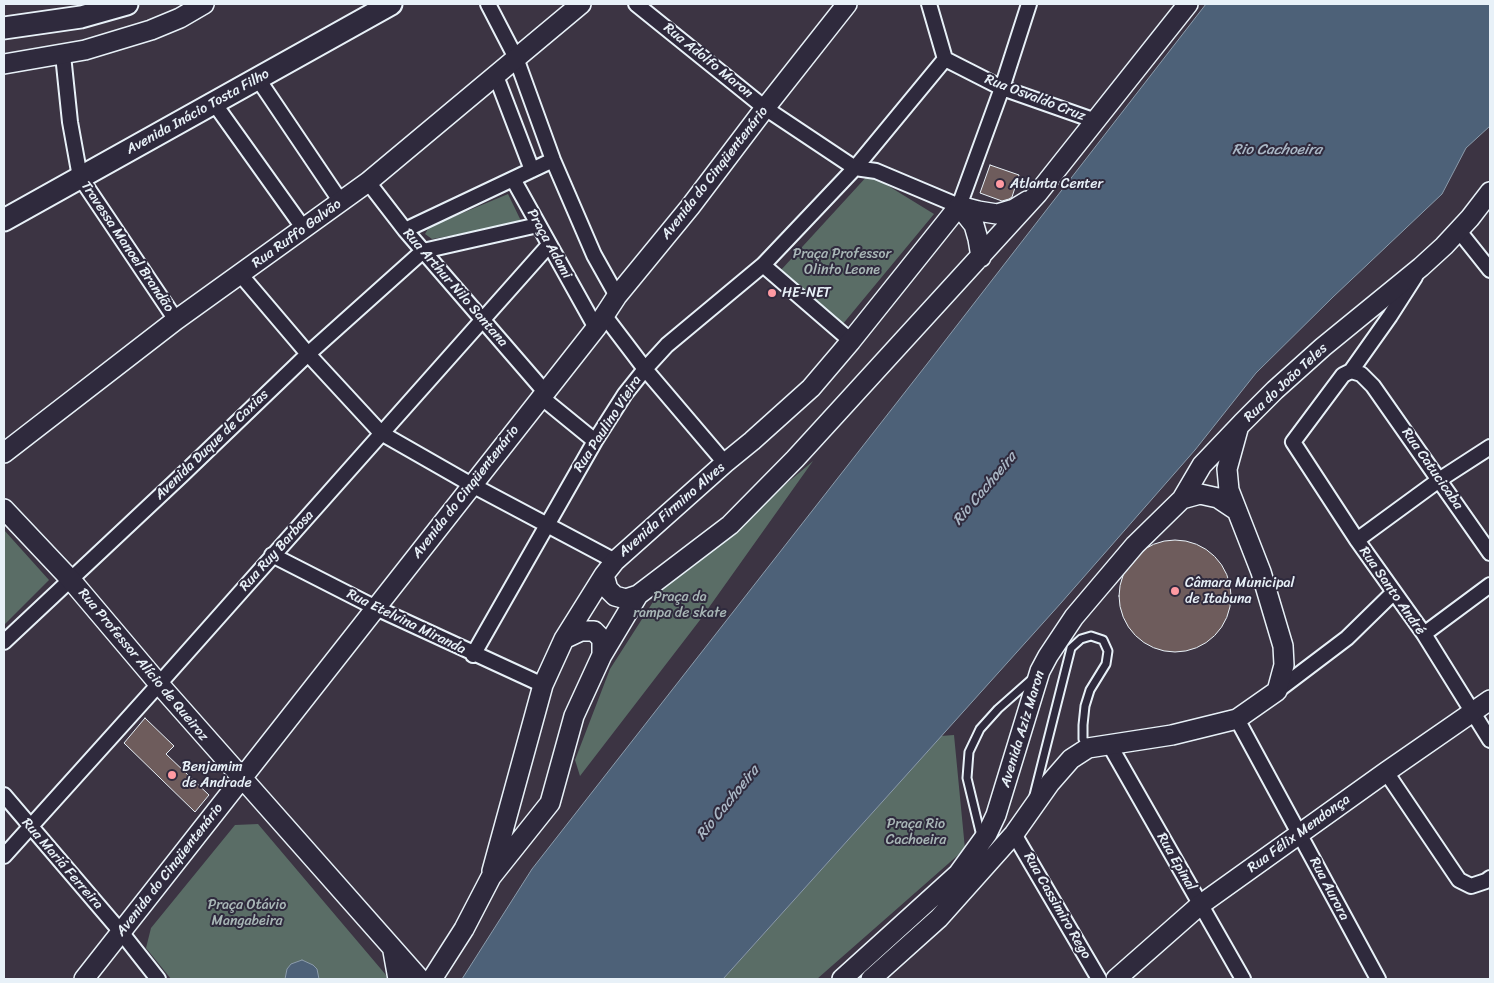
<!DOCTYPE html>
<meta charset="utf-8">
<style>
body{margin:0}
#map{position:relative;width:1494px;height:983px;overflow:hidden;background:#3c3443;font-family:Sriracha,sans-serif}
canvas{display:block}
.frame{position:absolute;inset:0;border:5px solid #e8f1f8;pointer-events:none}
</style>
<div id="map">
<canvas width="1494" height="983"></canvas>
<div class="frame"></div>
</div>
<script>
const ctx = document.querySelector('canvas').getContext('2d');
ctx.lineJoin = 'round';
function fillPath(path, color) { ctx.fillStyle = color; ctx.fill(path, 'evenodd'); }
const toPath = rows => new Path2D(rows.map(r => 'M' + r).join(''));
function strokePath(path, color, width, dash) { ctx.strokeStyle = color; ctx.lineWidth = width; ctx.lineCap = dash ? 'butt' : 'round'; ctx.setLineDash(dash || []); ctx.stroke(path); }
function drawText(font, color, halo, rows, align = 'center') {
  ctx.font = font + ' Sriracha,sans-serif'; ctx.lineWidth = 4; ctx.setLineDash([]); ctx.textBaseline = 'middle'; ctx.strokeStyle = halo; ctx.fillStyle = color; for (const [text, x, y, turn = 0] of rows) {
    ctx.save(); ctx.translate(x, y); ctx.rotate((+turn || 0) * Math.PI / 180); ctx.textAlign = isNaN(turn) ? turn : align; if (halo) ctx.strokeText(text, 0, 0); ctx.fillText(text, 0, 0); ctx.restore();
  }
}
fillPath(toPath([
 [869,174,934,214,842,325,781,270],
 [508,194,522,223,432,239,425,234,429,227],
 [813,461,700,620,580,776,575,760,610,669,660,591],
 [4,530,49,580,4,625],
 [954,735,965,849,817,979,723,979,941,736],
 [258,824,386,975,387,979,171,979,146,948,151,928,235,825]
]), '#5a6d66');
const water = toPath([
 [1206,4,1490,4,1490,126,1466,148,1442,194,1333,297,1256,373,1195,450,1061,603,723,979,462,979,532,869,927,364,1206,4],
 [302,960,313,965,317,969,319,979,285,979,287,969,291,964,302,960]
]);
fillPath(water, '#4d6178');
strokePath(water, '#8b9bab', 1);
const building = toPath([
 [990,165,1019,175,1012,197,1009,199,1002,201,980,193,990,165],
 '1119 596a56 56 0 1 1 112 0a56 56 0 1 1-112 0Z',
 [145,718,174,746,166,754,209,795,195,812,124,743,145,718]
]);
fillPath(building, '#6e5c5c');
strokePath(building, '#e8f1f8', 1);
const lane = toPath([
 [1034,795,1071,648,1081,639,1091,636,1103,640,1108,651,1106,664,1090,690,1085,706,1083,725,1083,739,1087,746],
 [981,836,967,778,969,752,980,729,998,709,1033,678]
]);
const street = toPath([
 [488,4,516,58,553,160,594,255,617,296],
 [636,4,765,108,855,168,876,171,959,206,1002,88,1029,4],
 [929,4,945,59,1002,88,1096,121],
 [63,55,70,122,80,177,176,320],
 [496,76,532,170],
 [258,79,341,202],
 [214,103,304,229],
 [513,179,596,328],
 [368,182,405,230,545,392],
 [405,230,553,160],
 [1459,231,1490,270],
 [763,265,851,341],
 [240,274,308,354,381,433,472,485,615,561],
 [604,315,645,369,725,463],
 [1351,371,1390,316,1415,277],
 [541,397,595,441],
 [1357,540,1439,480,1490,447],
 [1490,553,1373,386,1361,374,1351,371,1343,375,1293,442,1357,540,1424,634,1490,740],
 [272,555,376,608,543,685],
 [1424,634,1490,585],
 [4,642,181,476,308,354,423,251,538,225],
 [473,655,595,441,625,394,645,369,667,345,763,265,855,168,945,59],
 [1277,691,1347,638,1393,593],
 [1237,719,1378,979],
 [1109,744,1243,979],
 [1386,772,1459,880,1471,886,1486,881,1490,878],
 [4,795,121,932,158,979],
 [1014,834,1099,979],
 [4,856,159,684,549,245]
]);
const secondary = toPath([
 [4,64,85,50,151,30,180,18,204,4],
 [959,206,978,211,997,214,1014,209,1027,201],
 [959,206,974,225,978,239,981,257],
 [4,453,176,320,368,182,581,4],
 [1182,499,1200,494,1218,498,1236,510],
 [4,509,71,580,159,684,420,979],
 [604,575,608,589,615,596,626,599,638,595],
 [564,639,581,631,594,631,602,639,602,655],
 [492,871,543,685,564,639,604,575,615,561,725,463,752,441,811,388,851,341,959,206],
 [393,951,398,979],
 [84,979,596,328,617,296,690,207,765,108,847,4],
 [432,979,464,929,491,877,550,803,574,716,602,655,638,595,730,525,795,459,1038,193,1188,4],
 [842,979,958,874,987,834,996,815,1040,671,1048,656,1074,617,1135,545,1182,499,1202,465,1242,423,1275,390,1323,347,1421,267,1444,246,1470,218,1490,192],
 [871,979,939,918,1014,834,1050,783,1071,759,1088,748,1172,735,1237,719,1277,691,1284,665,1283,646,1261,572,1229,490,1227,469,1238,429],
 [1116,979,1200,905,1386,772,1490,700]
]);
const primary = toPath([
 [4,28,81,17,127,4],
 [4,220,391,4]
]);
strokePath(lane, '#e8f1f8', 11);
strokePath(street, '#e8f1f8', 18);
strokePath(secondary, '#e8f1f8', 22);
strokePath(primary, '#e8f1f8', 25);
strokePath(lane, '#2f2a3d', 7);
strokePath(street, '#2f2a3d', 14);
strokePath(secondary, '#2f2a3d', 19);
strokePath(primary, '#2f2a3d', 21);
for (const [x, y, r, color] of [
 [1000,184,5,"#ff9aa2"],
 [772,293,5,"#ff9aa2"],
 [1175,591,5,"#ff9aa2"],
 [172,775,5,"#ff9aa2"]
]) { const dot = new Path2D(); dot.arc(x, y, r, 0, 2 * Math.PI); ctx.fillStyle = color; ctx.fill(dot); strokePath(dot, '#2f2a3d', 2); }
drawText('14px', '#e8f1f8', '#2f2a3d', [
 ["Rua Adolfo Maron",708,61,39],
 ["Rua Osvaldo Cruz",1035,98,21],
 ["Avenida Inácio Tosta Filho",198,112,-29],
 ["Avenida do Cinqüentenário",715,173,-52],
 ["Rua Ruffo Galvão",297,234,-36],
 ["Praça Adami",549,244,61],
 ["Travessa Manoel Brandão",127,247,56],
 ["Rua Arthur Nilo Santana",455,288,49],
 ["Rua do João Teles",1286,383,-43],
 ["Rua Paulino Vieira",608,424,-57],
 ["Avenida Duque de Caxias",212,445,-44],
 ["Rua Catucicaba",1432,469,55],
 ["Avenida do Cinqüentenário",466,492,-52],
 ["Avenida Firmino Alves",672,510,-41],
 ["Rua Ruy Barbosa",277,551,-48],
 ["Rua Santo André",1392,591,55],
 ["Rua Etelvina Miranda",406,622,26],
 ["Rua Professor Alício de Queiroz",143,665,50],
 ["Avenida Aziz Maron",1023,729,-73],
 ["Rua Félix Mendonça",1299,834,-36],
 ["Rua Epinal",1176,862,60],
 ["Rua Mariá Ferreira",62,864,49],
 ["Avenida do Cinqüentenário",170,870,-52],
 ["Rua Aurora",1329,889,62],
 ["Rua Cassimiro Rego",1057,906,60]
]);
drawText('14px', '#e8f1f8', '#2f2a3d', [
 ["Atlanta Center",1010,184],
 ["HE-NET",782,293],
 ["Câmara Municipal",1185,583],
 ["de Itabuna",1185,599],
 ["Benjamim",182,767],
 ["de Andrade",182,783]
], 'left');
drawText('14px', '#a8b6b6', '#2f2a3d', [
 ["Praça Professor",842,254],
 ["Olinto Leone",842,270],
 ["Praça da",680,597],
 ["rampa de skate",680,613],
 ["Praça Rio",916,824],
 ["Cachoeira",916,840],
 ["Praça Otávio",247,905],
 ["Mangabeira",247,921]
]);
drawText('italic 15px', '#aab7c5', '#2f2a3d', [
 ["Rio Cachoeira",1277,150],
 ["Rio Cachoeira",985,489,-50],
 ["Rio Cachoeira",728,803,-51]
]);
</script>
